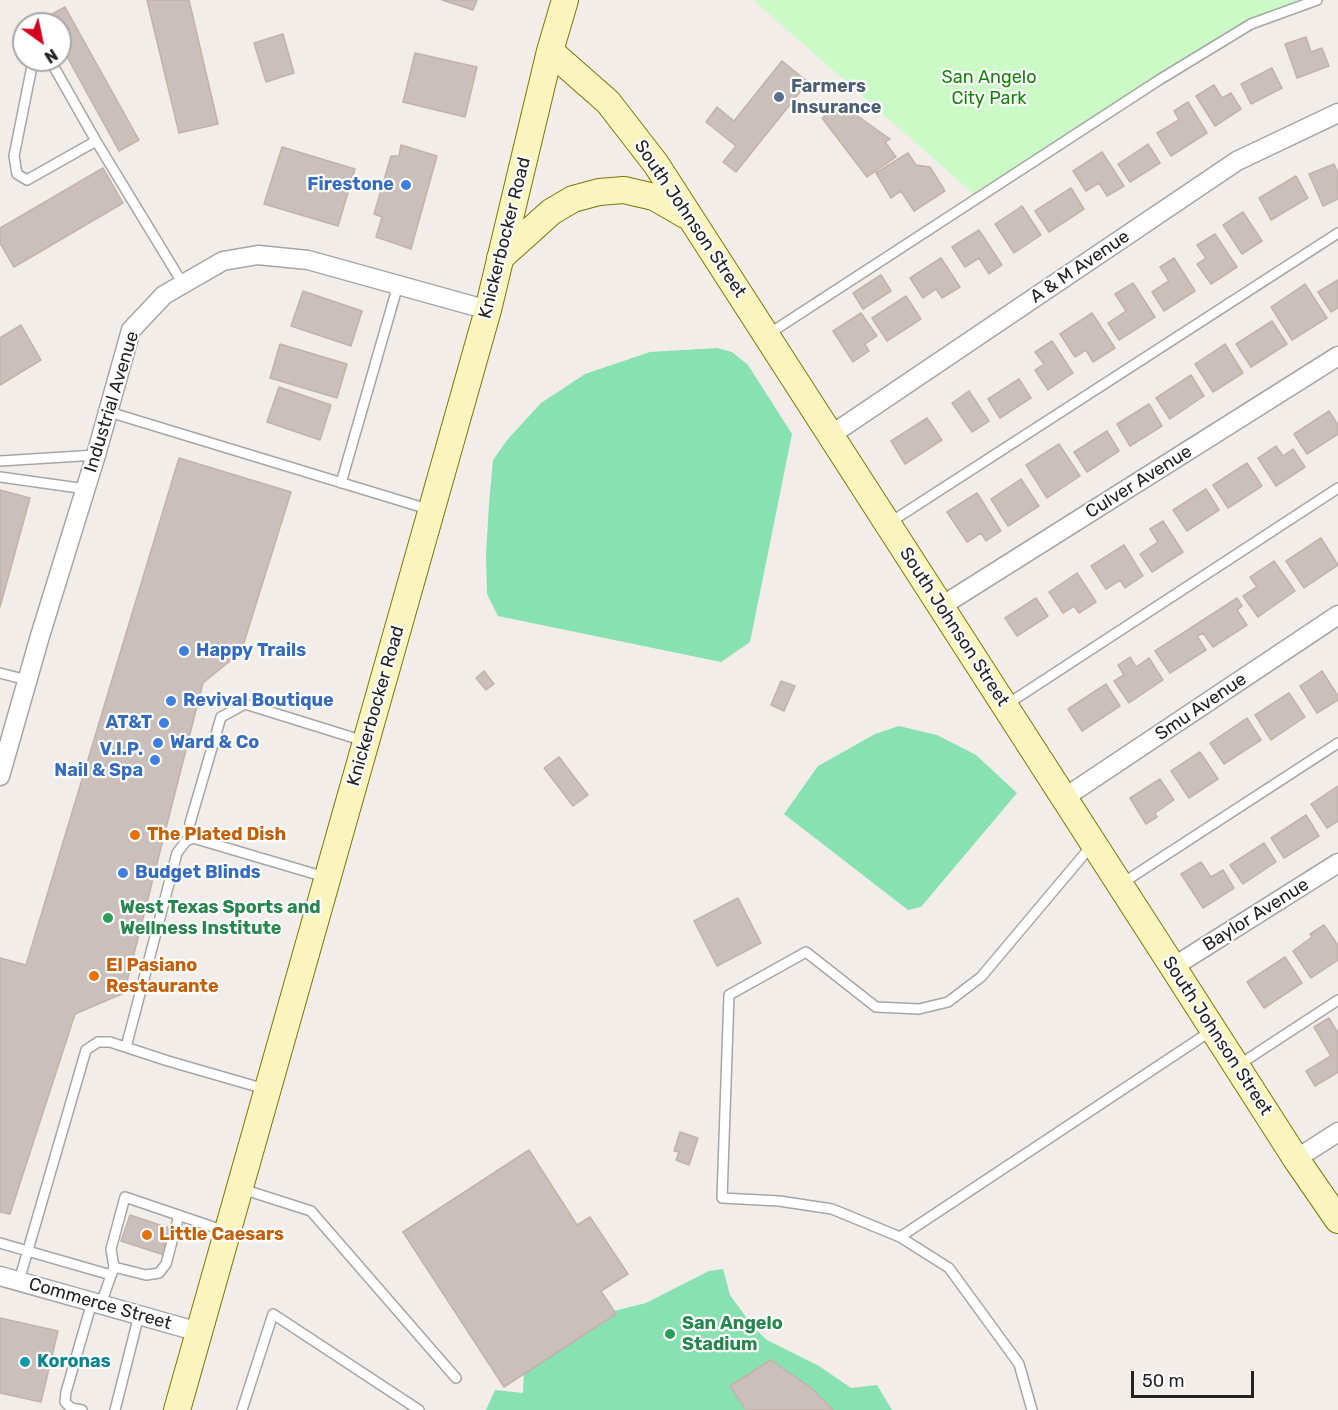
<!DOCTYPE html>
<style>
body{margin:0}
#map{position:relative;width:1338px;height:1410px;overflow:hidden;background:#f2ede9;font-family:Rubik,sans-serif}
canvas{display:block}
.north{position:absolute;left:12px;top:12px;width:60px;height:60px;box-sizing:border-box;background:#fff;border:2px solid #a7a7a7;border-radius:50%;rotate:147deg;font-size:16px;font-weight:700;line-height:24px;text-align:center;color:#222}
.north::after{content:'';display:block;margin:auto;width:21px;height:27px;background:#d30021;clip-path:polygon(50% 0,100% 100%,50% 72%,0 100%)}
.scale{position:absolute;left:1131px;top:1371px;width:123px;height:27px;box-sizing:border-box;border:3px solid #222;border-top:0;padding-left:8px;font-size:18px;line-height:21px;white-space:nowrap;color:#222;-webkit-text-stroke:4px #fff;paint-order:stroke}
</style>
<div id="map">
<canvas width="1338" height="1410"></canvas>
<div class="north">N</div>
<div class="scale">50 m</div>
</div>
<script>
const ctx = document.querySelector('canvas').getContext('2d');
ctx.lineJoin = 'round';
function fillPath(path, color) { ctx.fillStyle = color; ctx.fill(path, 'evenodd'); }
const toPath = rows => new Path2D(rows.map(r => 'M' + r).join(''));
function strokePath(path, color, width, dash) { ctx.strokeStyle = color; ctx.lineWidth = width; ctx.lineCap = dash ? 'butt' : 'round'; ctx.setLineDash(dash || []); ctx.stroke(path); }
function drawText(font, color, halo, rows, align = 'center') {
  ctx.font = font + ' Rubik,sans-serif'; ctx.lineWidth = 4.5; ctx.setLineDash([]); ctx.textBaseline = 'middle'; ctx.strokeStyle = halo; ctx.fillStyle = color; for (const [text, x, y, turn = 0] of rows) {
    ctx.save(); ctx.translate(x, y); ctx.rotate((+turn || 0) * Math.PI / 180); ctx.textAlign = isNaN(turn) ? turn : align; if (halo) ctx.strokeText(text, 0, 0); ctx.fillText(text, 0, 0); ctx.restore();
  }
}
fillPath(toPath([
 [753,0,1327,0,1315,3,1235,37,982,201]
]), '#cbfac7');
fillPath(toPath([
 [717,348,732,352,748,365,792,434,750,642,721,662,498,616,487,594,486,555,489,504,493,460,508,439,541,403,585,374,650,352],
 [899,726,937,735,976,755,1017,793,921,907,908,910,784,814,818,766,875,734],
 [723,1269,730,1295,754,1328,767,1340,819,1366,851,1388,877,1385,892,1410,486,1410,495,1390,523,1393,524,1369,614,1311,646,1303,709,1271]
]), '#87e1b0');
const building = toPath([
 [147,0,189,0,218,124,179,133,147,0],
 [442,0,477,0,473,10,442,0],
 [65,7,139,140,119,151,60,44,60,24,49,24,45,18,65,7],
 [283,34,294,73,266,82,254,43,283,34],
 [1306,37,1311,52,1322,48,1329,66,1297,78,1285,44,1306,37],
 [415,53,477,67,465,117,403,102,415,53],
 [782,61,808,82,736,172,723,162,736,146,706,122,717,107,734,121,782,61],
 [1272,68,1282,88,1251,104,1241,84,1272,68],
 [1214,85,1222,98,1231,93,1241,109,1215,126,1196,96,1214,85],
 [1188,102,1207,133,1171,156,1157,133,1179,120,1174,111,1188,102],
 [842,105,890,139,885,142,896,157,867,177,822,118,842,105],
 [1148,144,1160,163,1130,182,1118,164,1148,144],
 [401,145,437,156,411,249,376,237,382,217,374,214,391,156,399,156,401,145],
 [282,147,355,169,338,226,264,204,282,147],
 [1102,152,1124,186,1107,196,1099,183,1086,191,1073,171,1102,152],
 [908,153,916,165,930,167,945,191,914,211,901,191,891,198,876,173,908,153],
 [1334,164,1338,173,1338,199,1323,206,1309,174,1334,164],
 [103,168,123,203,14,267,0,243,0,228,103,168],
 [1296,176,1308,198,1271,220,1259,198,1296,176],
 [1071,188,1084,209,1049,232,1035,211,1071,188],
 [1022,206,1041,235,1014,253,995,224,1022,206],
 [1243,212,1262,241,1242,254,1223,225,1243,212],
 [979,230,1002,265,989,274,979,258,965,267,952,247,979,230],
 [1215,234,1237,267,1211,284,1197,264,1206,258,1197,245,1215,234],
 [941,258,960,287,942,298,936,289,923,298,910,278,941,258],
 [1174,258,1195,291,1164,311,1152,292,1169,281,1160,267,1174,258],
 [881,275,891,291,863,309,853,293,881,275],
 [1338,280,1338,308,1331,312,1318,292,1338,280],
 [1133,283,1155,317,1119,340,1108,323,1126,311,1115,294,1133,283],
 [1305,284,1327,318,1292,340,1271,307,1305,284],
 [303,291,362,311,351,346,291,326,303,291],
 [906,296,921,319,887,341,872,318,906,296],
 [861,313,877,336,865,344,869,351,853,362,833,331,861,313],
 [1092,313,1115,348,1093,362,1086,350,1075,357,1060,334,1092,313],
 [1272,321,1287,344,1251,367,1236,344,1272,321],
 [21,325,41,360,0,385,0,338,21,325],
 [1052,341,1073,373,1048,390,1035,370,1044,364,1035,352,1052,341],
 [280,344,347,364,337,398,270,378,280,344],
 [1225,344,1243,373,1213,392,1195,364,1225,344],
 [1191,375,1204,396,1170,419,1156,398,1191,375],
 [1019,379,1031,398,1000,418,988,399,1019,379],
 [279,387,331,405,320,440,267,422,279,387],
 [969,391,989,421,972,432,952,403,969,391],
 [1149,404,1162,426,1130,446,1117,424,1149,404],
 [1329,411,1338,425,1338,434,1307,454,1294,434,1329,411],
 [927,418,942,440,905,464,891,441,927,418],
 [1107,431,1119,451,1087,472,1074,452,1107,431],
 [1059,444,1080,476,1047,498,1026,465,1059,444],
 [1276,446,1283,456,1293,449,1305,467,1276,486,1258,458,1276,446],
 [179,458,291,492,241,652,203,683,124,993,75,1014,10,1214,0,1212,0,958,26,965,179,458],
 [1247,463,1262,486,1228,508,1213,485,1247,463],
 [1021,479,1039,506,1008,526,991,499,1021,479],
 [1206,489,1219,510,1187,531,1173,510,1206,489],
 [0,490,30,498,0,607,0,490],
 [977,493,1001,531,986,541,981,533,967,542,947,512,977,493],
 [1163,521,1183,552,1152,572,1140,554,1158,542,1150,529,1163,521],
 [1321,538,1338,565,1304,588,1286,561,1321,538],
 [1124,545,1143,576,1125,588,1120,580,1106,589,1091,566,1124,545],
 [1274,561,1295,591,1258,617,1243,596,1257,587,1250,577,1274,561],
 [1077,573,1096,602,1079,613,1074,606,1063,613,1049,592,1077,573],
 [1036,598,1048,616,1017,636,1005,618,1036,598],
 [1237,598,1242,606,1237,610,1247,625,1213,647,1203,633,1197,636,1206,650,1170,673,1155,651,1237,598],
 [1130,657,1136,667,1149,658,1163,680,1129,703,1114,681,1124,675,1118,665,1130,657],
 [484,671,494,684,486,690,476,678,484,671],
 [1322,671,1338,696,1338,700,1317,713,1300,686,1322,671],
 [781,681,795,686,784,711,771,705,781,681],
 [1106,684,1120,706,1082,731,1068,709,1106,684],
 [1289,693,1305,717,1271,740,1255,715,1289,693],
 [1247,718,1261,740,1224,764,1210,743,1247,718],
 [1200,752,1218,779,1189,798,1171,771,1200,752],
 [559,757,588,795,573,806,544,768,559,757],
 [1160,779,1174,800,1155,813,1157,817,1146,824,1130,798,1160,779],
 [1338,786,1338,821,1327,828,1311,804,1338,786],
 [1306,815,1319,836,1284,858,1271,838,1306,815],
 [1264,843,1276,862,1243,884,1230,865,1264,843],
 [1201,862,1211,877,1223,870,1234,888,1203,908,1181,874,1201,862],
 [738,898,761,943,717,966,694,921,738,898],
 [1324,925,1338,945,1338,960,1311,978,1293,951,1312,937,1310,934,1324,925],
 [1285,957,1302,983,1264,1008,1247,982,1285,957],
 [1329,1018,1338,1033,1338,1072,1315,1086,1306,1071,1331,1056,1314,1027,1329,1018],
 [680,1132,698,1138,689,1165,676,1160,679,1152,674,1151,680,1132],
 [529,1150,577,1225,590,1217,628,1274,601,1291,616,1314,504,1387,403,1232,529,1150],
 [130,1215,172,1229,164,1255,121,1241,130,1215],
 [0,1318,58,1331,41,1402,0,1393,0,1318],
 [771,1360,810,1387,833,1410,746,1410,730,1386,771,1360]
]);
fillPath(building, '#cabfbb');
strokePath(building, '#c4b2aa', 1.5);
const service = toPath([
 [50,60,96,141,183,284],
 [32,66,14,156,17,174,27,180,96,141],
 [767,335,1159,80,1251,24,1317,0],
 [109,412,431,510],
 [0,461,96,455],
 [0,477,86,489],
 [341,483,398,285],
 [889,523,1338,233],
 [0,673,27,680],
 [1006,705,1338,488],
 [190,823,221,717,245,704,364,741],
 [1092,845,981,977,948,1002,919,1009,876,1007,806,952,729,995,722,1198,779,1201,832,1209,900,1237,1211,1031],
 [1121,884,1338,743],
 [126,1047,177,853,186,841,193,838,325,877],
 [1237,1066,1338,1000],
 [242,1189,311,1211,456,1378],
 [900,1237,949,1268,1019,1364,1032,1410],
 [0,1243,111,1275],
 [114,1267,146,1275,159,1273,166,1264,179,1215],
 [19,1281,86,1050,98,1042,110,1042,168,1061,265,1089],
 [101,1304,114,1267,111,1249,125,1197,225,1231],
 [82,1410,71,1408,65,1402,66,1392,92,1302],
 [115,1410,139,1315],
 [242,1410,273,1314,419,1410]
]);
const minor = toPath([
 [831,435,1237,161,1338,113],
 [940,607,1338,356],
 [0,776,40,636,96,455,131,330,164,295,223,261,258,255,308,260,488,310],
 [1064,798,1338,615],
 [1173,967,1338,863],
 [1296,1159,1338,1132],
 [0,1276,199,1332]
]);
const secondary = toPath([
 [550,51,608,102,656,164,1173,967,1296,1159,1338,1220],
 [500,258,551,212,573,199,599,192,624,190,654,197,685,215],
 [177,1410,488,310,550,51,565,0]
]);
strokePath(service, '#a6a6a6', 12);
strokePath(minor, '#a6a6a6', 21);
strokePath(secondary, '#7d7704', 28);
strokePath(service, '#fff', 9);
strokePath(minor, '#fff', 18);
strokePath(secondary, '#faf4be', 26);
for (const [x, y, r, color] of [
 [779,97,6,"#5c6f8a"],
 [406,185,6,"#3f7fe0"],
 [184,651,6,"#3f7fe0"],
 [171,701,6,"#3f7fe0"],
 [164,723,6,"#3f7fe0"],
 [158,743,6,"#3f7fe0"],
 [155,760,6,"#3f7fe0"],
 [135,835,6,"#e8710a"],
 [123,873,6,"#3f7fe0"],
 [108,918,6,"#2e9e5b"],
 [94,976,6,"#e8710a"],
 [147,1235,6,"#e8710a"],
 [670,1334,6,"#2e9e5b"],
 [25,1362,6,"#0f9aa8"]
]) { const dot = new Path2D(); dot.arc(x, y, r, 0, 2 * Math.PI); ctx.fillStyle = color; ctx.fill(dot); strokePath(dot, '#fff', 2); }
drawText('18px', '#14840b', '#fff', [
 ["San Angelo",989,78],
 ["City Park",989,99]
]);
drawText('bold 18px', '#4e5e75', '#fff', [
 ["Farmers",791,87],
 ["Insurance",791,108]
], 'left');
drawText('bold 18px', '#366cbe', '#fff', [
 ["Firestone",394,185,"right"],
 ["Happy Trails",196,651],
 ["Revival Boutique",183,701],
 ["AT&T",152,723,"right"],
 ["Ward & Co",170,743],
 ["V.I.P.",143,750,"right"],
 ["Nail & Spa",143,771,"right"],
 ["Budget Blinds",135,873]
], 'left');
drawText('18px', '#222', '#fff', [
 ["South Johnson Street",690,219,56],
 ["Knickerbocker Road",505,238,-76],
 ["A & M Avenue",1080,267,-34],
 ["Industrial Avenue",112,402,-73],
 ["Culver Avenue",1139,482,-32],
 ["South Johnson Street",954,627,57],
 ["Knickerbocker Road",376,706,-74],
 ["Smu Avenue",1201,707,-34],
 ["Baylor Avenue",1256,915,-32],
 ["South Johnson Street",1217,1036,57],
 ["Commerce Street",100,1304,16]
]);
drawText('bold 18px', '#c56008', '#fff', [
 ["The Plated Dish",147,835],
 ["El Pasiano",106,966],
 ["Restaurante",106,987],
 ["Little Caesars",159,1235]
], 'left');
drawText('bold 18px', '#27864d', '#fff', [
 ["West Texas Sports and",120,908],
 ["Wellness Institute",120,929],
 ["San Angelo",682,1324],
 ["Stadium",682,1345]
], 'left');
drawText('bold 18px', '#0d838f', '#fff', [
 ["Koronas",37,1362]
], 'left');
</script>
